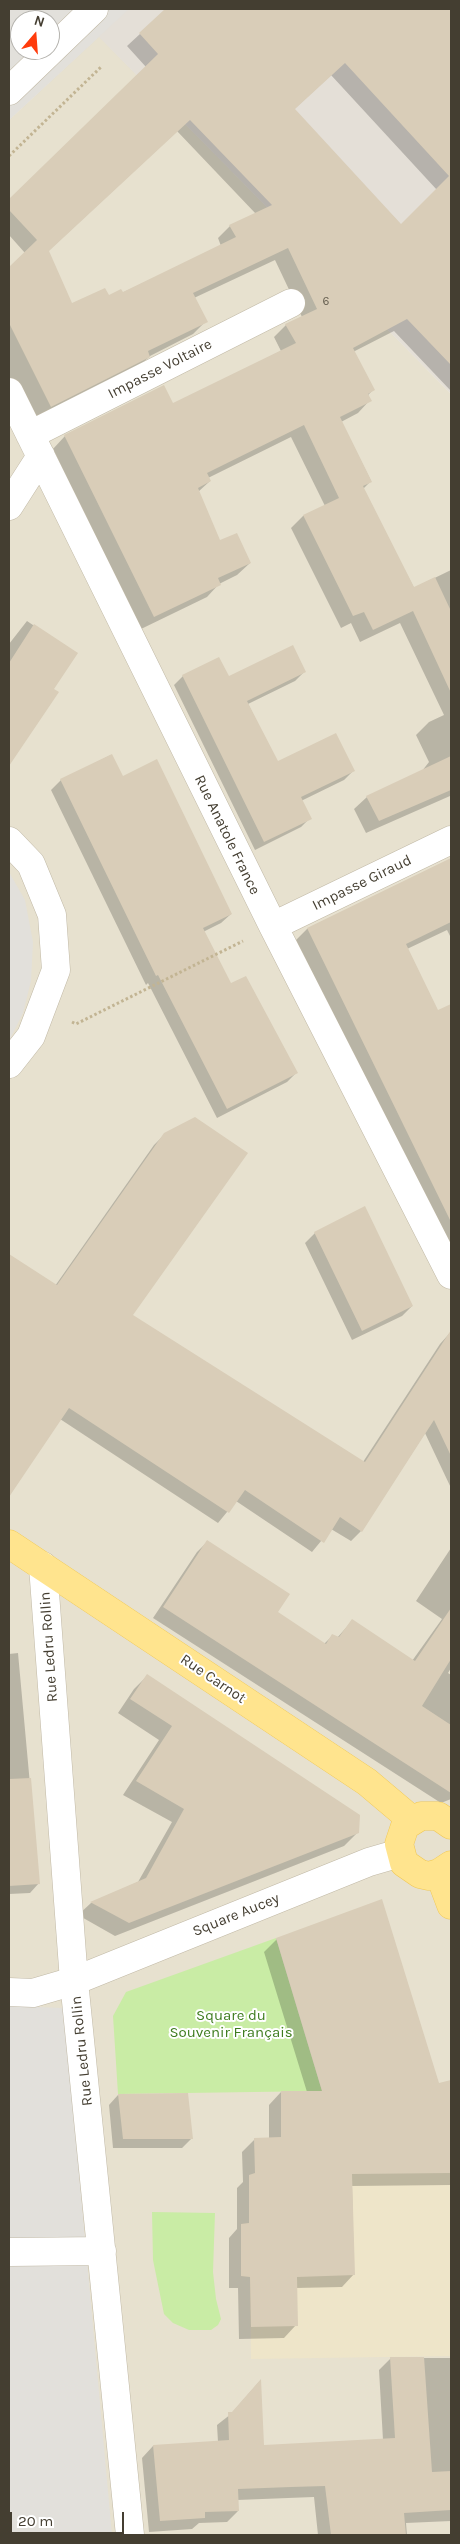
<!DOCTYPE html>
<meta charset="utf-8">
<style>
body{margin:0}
#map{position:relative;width:460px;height:2544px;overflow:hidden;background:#f3eee1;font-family:Karla,sans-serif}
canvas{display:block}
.frame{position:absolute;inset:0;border:10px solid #443e31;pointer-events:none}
.north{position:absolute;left:10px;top:10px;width:50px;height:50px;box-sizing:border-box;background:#fff;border:1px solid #b4b2ad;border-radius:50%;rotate:18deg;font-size:14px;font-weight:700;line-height:20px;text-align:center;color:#443e31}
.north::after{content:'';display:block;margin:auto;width:18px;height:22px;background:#ff3b0c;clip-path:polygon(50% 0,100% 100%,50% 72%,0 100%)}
.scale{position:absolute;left:10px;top:2512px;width:114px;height:22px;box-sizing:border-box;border:2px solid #443e31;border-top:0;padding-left:6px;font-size:15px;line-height:18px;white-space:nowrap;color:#443e31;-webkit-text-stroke:4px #fff;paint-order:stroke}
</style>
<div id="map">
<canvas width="460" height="2544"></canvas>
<div class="frame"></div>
<div class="north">N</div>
<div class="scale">20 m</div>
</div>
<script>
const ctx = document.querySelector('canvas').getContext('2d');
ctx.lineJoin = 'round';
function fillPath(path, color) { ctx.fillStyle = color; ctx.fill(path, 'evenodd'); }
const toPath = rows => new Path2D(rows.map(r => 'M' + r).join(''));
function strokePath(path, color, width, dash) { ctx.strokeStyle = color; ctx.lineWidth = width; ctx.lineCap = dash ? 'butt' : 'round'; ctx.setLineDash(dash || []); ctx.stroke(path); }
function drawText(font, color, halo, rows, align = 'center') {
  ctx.font = font + ' Karla,sans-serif'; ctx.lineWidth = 4; ctx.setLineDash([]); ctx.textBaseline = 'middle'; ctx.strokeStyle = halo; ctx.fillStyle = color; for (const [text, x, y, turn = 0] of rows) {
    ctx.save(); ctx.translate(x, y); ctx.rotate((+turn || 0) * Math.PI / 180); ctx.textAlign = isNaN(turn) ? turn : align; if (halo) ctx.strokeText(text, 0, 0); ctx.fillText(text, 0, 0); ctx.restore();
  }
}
fillPath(toPath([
 [99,36,451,394,451,2535,9,2535,9,120]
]), '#e7e1cf');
fillPath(toPath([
 [9,9,451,9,451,394,99,37,9,120],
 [20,20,50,20,50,50,20,50]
]), '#e4dfd7');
fillPath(toPath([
 [451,2136,451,2356,251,2359,250,2277,241,2276,241,2224,249,2223,249,2175,315,2174,315,2137]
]), '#eee5c9');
fillPath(toPath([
 [276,1938,322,2091,118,2094,113,2016,126,1992],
 [152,2212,215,2213,213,2272,216,2299,221,2319,218,2325,211,2330,189,2330,173,2323,164,2314,153,2260]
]), '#c9eca5');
fillPath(toPath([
 [9,9,129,9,9,120],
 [20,20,50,20,50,50,20,50],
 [9,872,25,900,33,942,31,981,23,1013,9,1041],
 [9,2006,64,2008,112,2535,9,2535]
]), '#e2e0db');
fillPath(toPath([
 [167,9,200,9,209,19,221,9,451,9,451,391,394,331,353,352,373,390,368,395,370,400,358,413,341,422,371,481,363,489,414,588,451,570,451,798,450,796,366,833,354,809,367,797,422,771,429,762,416,735,429,722,444,715,400,623,360,642,351,623,341,628,291,528,303,516,325,506,291,437,208,478,210,481,198,492,220,542,250,563,237,575,219,584,207,597,141,629,53,449,65,436,172,405,281,351,274,337,286,325,302,317,275,260,194,298,206,321,193,334,150,356,136,369,38,419,24,392,9,397,9,268,25,253,9,235,9,201,146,67,127,46],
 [331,75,437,190,401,225,293,110],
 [177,131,256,214,230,226,218,238,221,246,122,293,72,305,47,252],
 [27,621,76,654,52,689,57,692,9,764,9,644],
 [304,672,295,681,248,704,277,763,353,771,344,780,301,801,310,818,301,827,255,850,174,685,183,676,228,678],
 [111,755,122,778,231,914,221,923,203,932,231,985,296,1073,287,1082,217,1118,148,983,146,985,51,790,61,780],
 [451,859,451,938,447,930,407,949,438,1012,451,1005,451,1075,439,1081,451,1107,451,1260,295,941,307,929],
 [165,1134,131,1315,363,1462,440,1344,449,1334,451,1488,425,1433,361,1531,351,1541,331,1529,312,1552,236,1501,218,1523,60,1419,9,1495,9,1255,55,1286,154,1145],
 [364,1208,412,1306,402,1316,352,1340,305,1243,315,1233],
 [207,1542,277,1613,324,1644,333,1635,337,1638,352,1621,412,1661,442,1619,416,1601,451,1548,451,1668,448,1673,451,1675,451,1799,441,1803,153,1618,197,1552],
 [18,1653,39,1883,30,1893,9,1894,9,1654],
 [147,1676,358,1832,344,1846,115,1936,78,1915,91,1903,138,1882,172,1822,123,1795,159,1740,118,1713,134,1689],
 [277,1939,438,2084,447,2082,451,2096,451,2185,352,2186,354,2274,342,2287,296,2288,296,2325,284,2338,239,2339,238,2288,229,2288,229,2238,237,2229,237,2188,243,2182,242,2152,255,2139,269,2139,269,2105,281,2092,307,2092,264,1952],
 [118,2095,192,2138,182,2148,113,2148,109,2105],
 [391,2358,451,2358,451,2521,406,2523,407,2535,318,2535,314,2497,237,2500,238,2511,227,2522,199,2523,192,2529,149,2532,142,2458,153,2446,218,2442,217,2425,231,2414,259,2382,262,2447,383,2440,379,2370]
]), '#0003');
fillPath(toPath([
 [165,9,451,9,451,365,407,319,353,348,375,390,368,394,372,401,340,417,372,482,363,486,414,587,435,577,451,611,451,693,413,611,373,630,364,612,353,616,303,515,339,498,304,425,207,473,211,481,198,488,220,540,237,533,251,563,218,578,221,585,154,617,64,435,164,385,173,403,296,343,285,324,317,309,288,248,193,293,208,322,148,351,150,357,51,407,9,323,9,267,37,240,9,210,9,199,158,54,139,33],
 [345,63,449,176,401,224,295,109],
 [190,120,272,205,229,225,236,237,123,292,121,289,109,295,105,288,72,303,49,251],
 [34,624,78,653,54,689,59,692,9,766,9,663],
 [293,645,306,672,247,701,278,761,336,733,355,771,301,797,312,819,264,842,182,675,219,657,229,676],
 [112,754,123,776,157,759,232,914,203,928,231,983,246,976,298,1073,227,1109,158,975,156,976,60,779],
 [451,756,451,790,379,821,366,796],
 [451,858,451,922,406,944,438,1010,451,1004,451,1222,307,928],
 [195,1117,248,1153,133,1315,365,1462,451,1330,451,1456,434,1420,362,1532,340,1517,324,1543,245,1490,229,1513,69,1408,9,1497,9,1254,57,1285,164,1133],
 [365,1206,413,1306,362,1331,314,1232],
 [207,1540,290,1594,278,1612,326,1644,332,1634,339,1637,352,1619,415,1661,451,1608,451,1659,422,1706,451,1725,451,1793,163,1607],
 [147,1674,360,1815,359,1833,129,1923,90,1902,146,1878,184,1809,136,1781,172,1726,130,1699],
 [31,1778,40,1884,9,1886,9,1779],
 [382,1899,439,2083,451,2080,451,2173,352,2174,355,2275,297,2277,298,2326,251,2327,250,2277,241,2276,241,2224,249,2223,249,2175,255,2173,254,2138,281,2137,281,2091,322,2091,276,1938],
 [188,2093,193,2139,123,2139,118,2094],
 [390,2357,424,2357,432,2472,451,2471,451,2510,404,2513,406,2535,331,2535,325,2486,291,2487,238,2489,239,2511,205,2512,205,2518,160,2521,153,2445,229,2440,228,2412,232,2412,261,2379,264,2445,395,2438]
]), '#d9cdb8');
const minor = toPath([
 [9,91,94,9],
 [9,392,273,926,451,1275],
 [30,435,291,303],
 [9,506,41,456],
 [9,841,31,864,52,915,56,970,31,1036,9,1064],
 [273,926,451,840],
 [43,1566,74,1981,130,2535],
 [9,1992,33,1993,74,1981,369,1862,400,1853],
 [9,2252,102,2251]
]);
const major = toPath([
 [9,1544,367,1782,412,1820],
 [451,1825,438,1816,421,1816,405,1826,399,1844,404,1863,420,1874,429,1876,439,1873,451,1865],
 [439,1873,451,1905]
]);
strokePath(minor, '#c1b9a6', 29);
strokePath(major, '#f0c752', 29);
strokePath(toPath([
 [9,156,102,66],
 [72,1022,76,1024,243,941]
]), '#c2b493', 3, [2.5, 2.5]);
strokePath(minor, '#fff', 28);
strokePath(major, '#ffe48e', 28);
drawText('12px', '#696253', null, [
 ["6",326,302]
]);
drawText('15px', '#443e31', '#fff', [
 ["Impasse Voltaire",160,369,-27],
 ["Rue Anatole France",227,835,64],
 ["Impasse Giraud",362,883,-26],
 ["Rue Ledru Rollin",49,1647,-94],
 ["Rue Carnot",213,1679,34],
 ["Square Aucey",236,1915,-22],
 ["Rue Ledru Rollin",82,2051,-96]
]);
drawText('15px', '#3e7c1f', '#fff', [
 ["Square du",231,2016],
 ["Souvenir Français",231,2033]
]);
</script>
